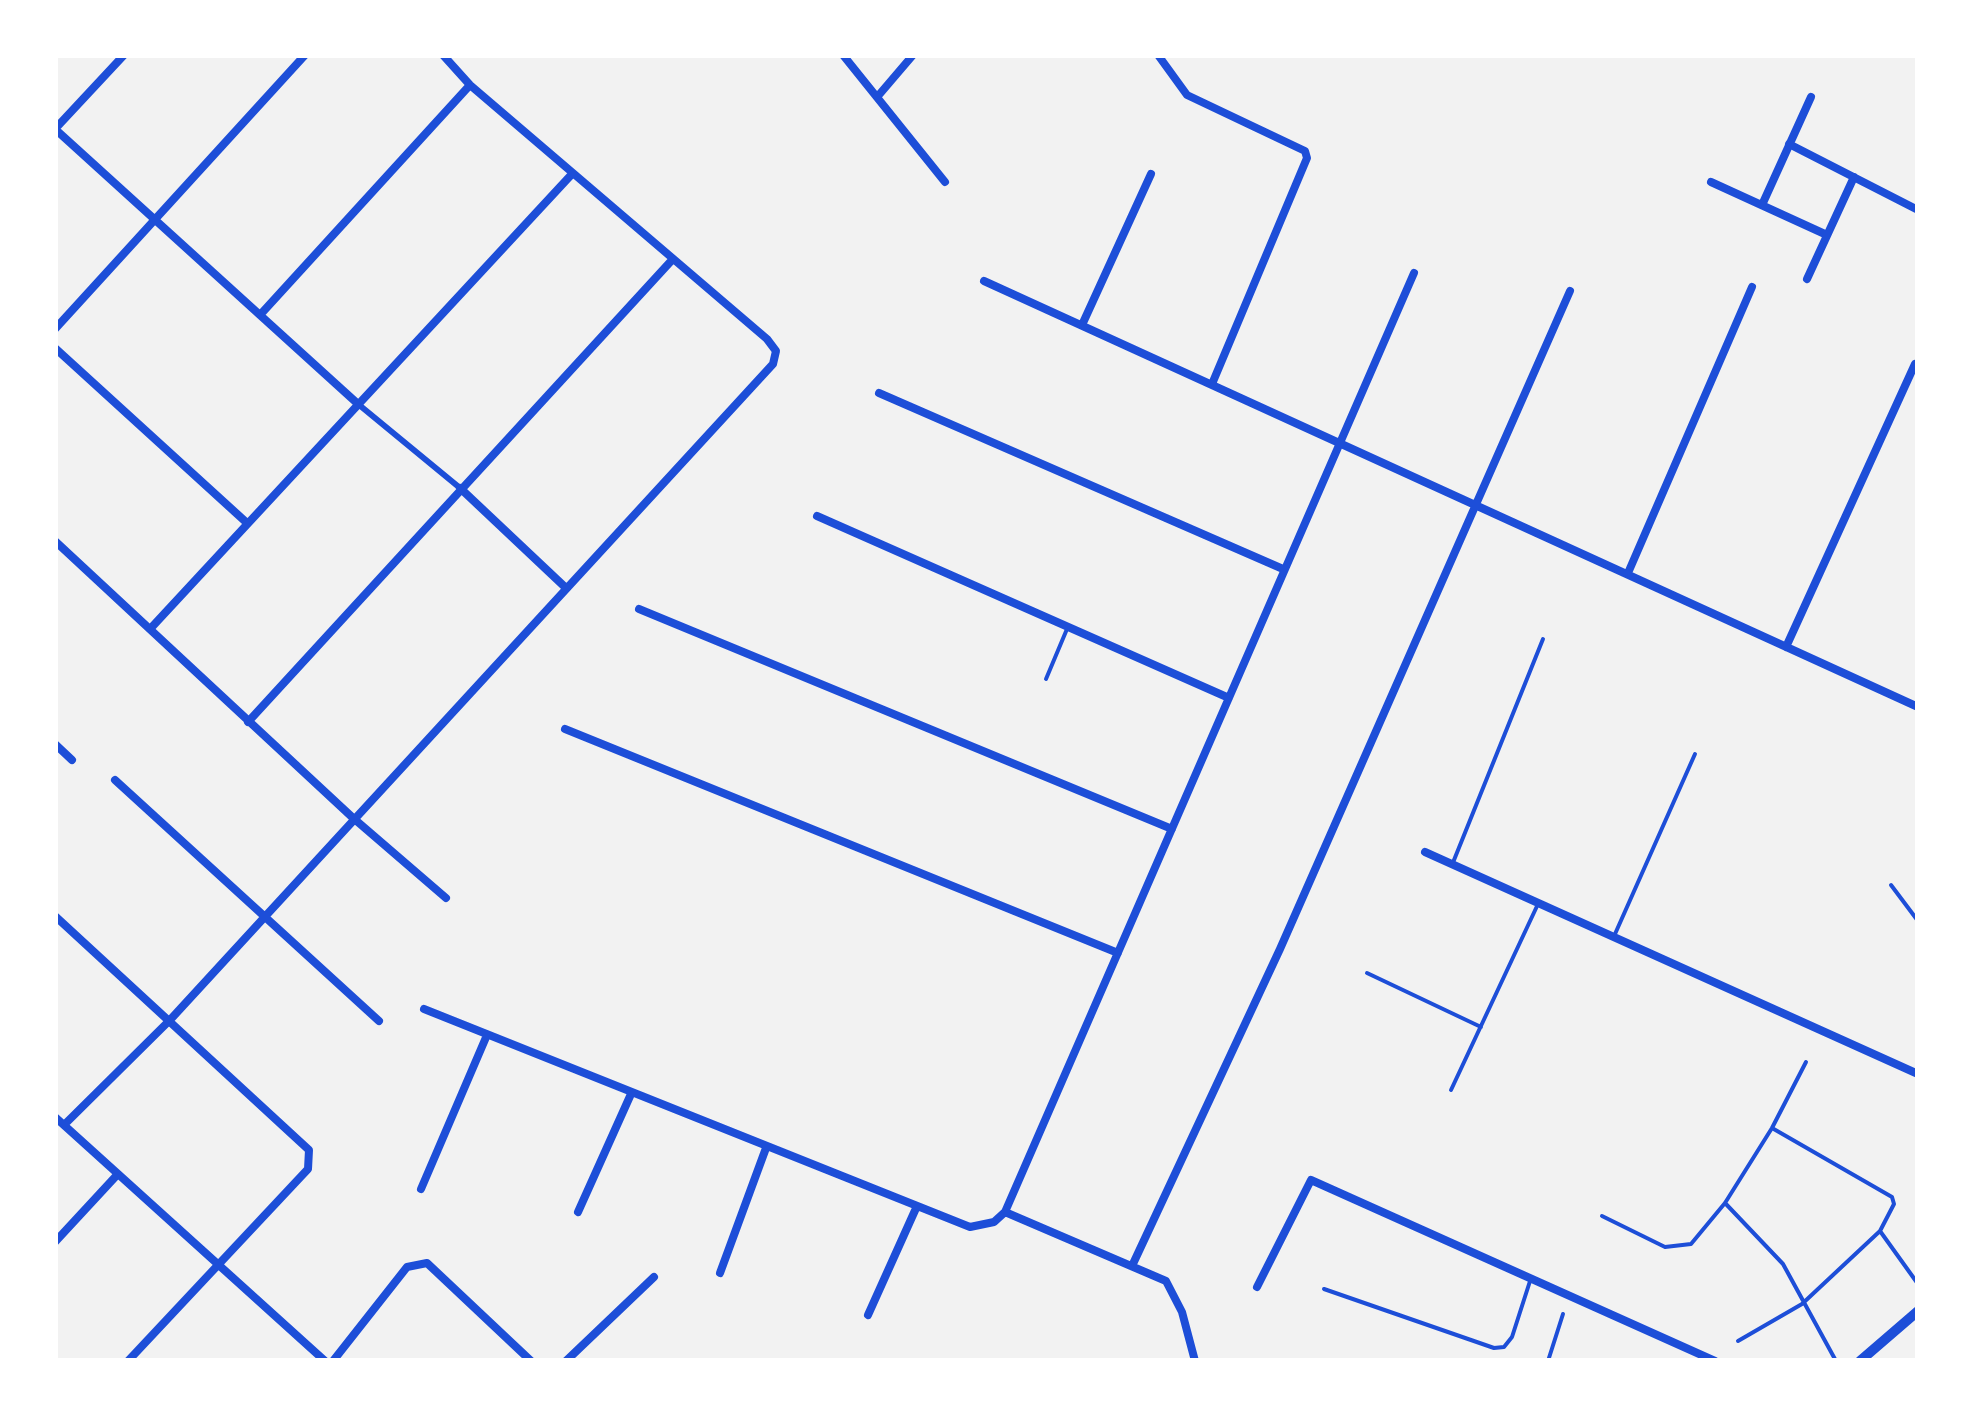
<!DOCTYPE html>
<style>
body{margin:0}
#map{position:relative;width:1973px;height:1416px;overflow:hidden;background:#f2f2f2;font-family:Roboto,sans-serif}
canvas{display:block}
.frame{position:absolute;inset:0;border:58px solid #fff;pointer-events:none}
</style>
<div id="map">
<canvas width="1973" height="1416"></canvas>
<div class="frame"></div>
</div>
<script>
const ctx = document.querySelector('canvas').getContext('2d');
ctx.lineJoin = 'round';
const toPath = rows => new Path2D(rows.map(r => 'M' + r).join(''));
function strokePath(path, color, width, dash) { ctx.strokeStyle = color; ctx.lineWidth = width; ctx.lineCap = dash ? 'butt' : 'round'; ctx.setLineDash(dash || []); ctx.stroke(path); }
strokePath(toPath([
 [1046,679,1067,629],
 [1452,865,1543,639],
 [1891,885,1918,921],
 [1615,934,1695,754],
 [1367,973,1481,1027],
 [1451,1090,1538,904],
 [1725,1203,1783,1264,1836,1361],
 [1602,1216,1665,1247,1691,1244,1725,1203,1772,1128,1806,1062],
 [1880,1231,1918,1284],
 [1324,1289,1494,1348,1504,1347,1512,1337,1531,1278],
 [1738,1341,1802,1304,1880,1231,1894,1204,1892,1197,1772,1128],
 [1548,1361,1563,1314]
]), '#1d4ed8', 4);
strokePath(toPath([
 [358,404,460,488]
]), '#1d4ed8', 6);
strokePath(toPath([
 [843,55,945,182],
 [1158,55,1187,95,1305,151,1307,158,1212,384],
 [878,96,913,55],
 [55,129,358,404],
 [55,129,124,55],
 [1789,144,1918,210],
 [1711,182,1827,235],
 [1762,205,1811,97],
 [1807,279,1854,177],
 [984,281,1918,707],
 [260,315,470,85],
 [1082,325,1151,174],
 [55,329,305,55],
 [55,348,247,523],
 [879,393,1283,569],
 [460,488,566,588],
 [817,516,1229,698],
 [55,541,352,817,446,898],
 [1628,573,1752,287],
 [639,609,1172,829],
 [151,628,572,174],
 [1786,647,1915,364],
 [248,722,672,260],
 [565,729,1118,953],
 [55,744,72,760],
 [115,780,379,1021],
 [1425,852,1918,1074],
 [55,916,309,1150,308,1169,128,1361],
 [424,1009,970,1227,994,1222,1005,1212,1414,273],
 [55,1117,325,1361],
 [64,1125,170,1020,773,364,776,351,767,339,470,85,443,55],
 [421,1189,487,1035],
 [578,1212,631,1094],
 [1005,1212,1166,1281,1182,1312,1195,1361],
 [55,1242,117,1175],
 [1132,1266,1280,949,1570,291],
 [720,1273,766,1148],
 [1257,1287,1311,1180,1715,1361],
 [868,1315,917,1206],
 [333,1361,407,1267,427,1263,531,1361],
 [566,1361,654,1277]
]), '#1d4ed8', 8);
strokePath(toPath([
 [1860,1361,1918,1311]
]), '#1d4ed8', 10);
</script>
